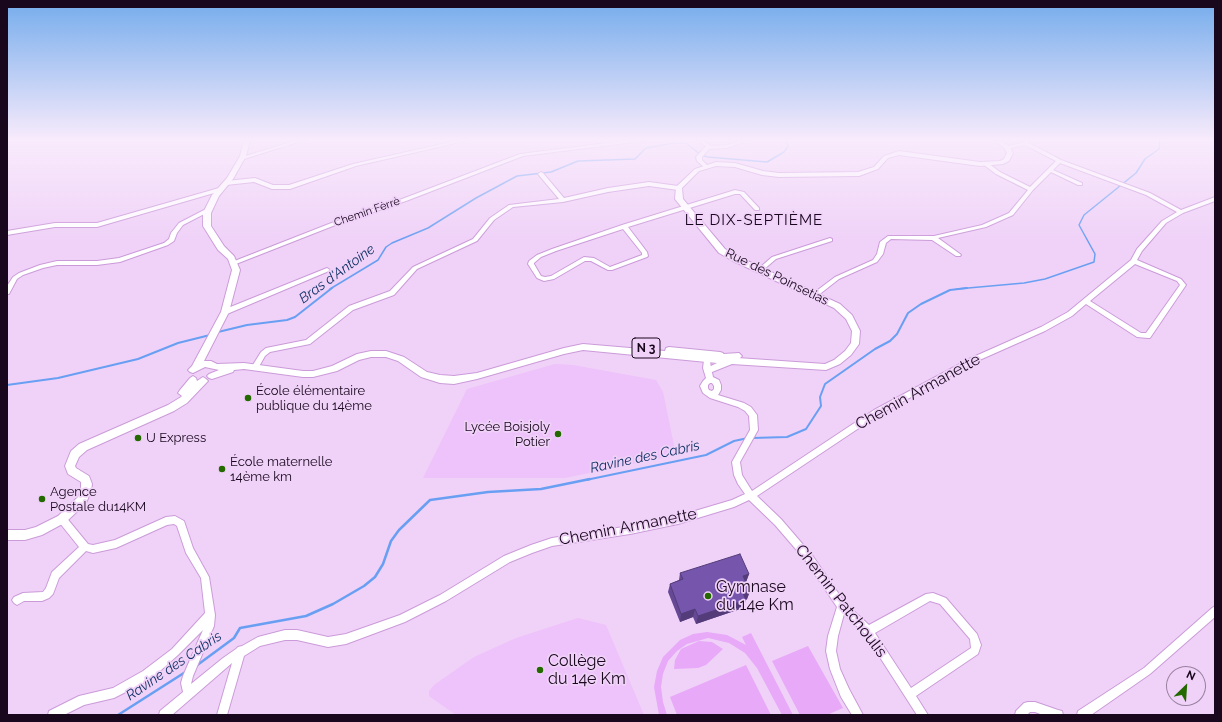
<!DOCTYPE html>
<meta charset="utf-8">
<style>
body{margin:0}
#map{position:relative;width:1222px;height:722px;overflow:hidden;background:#f0d2f8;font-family:Raleway,sans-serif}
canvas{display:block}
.frame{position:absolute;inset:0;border:8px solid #18071d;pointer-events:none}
.north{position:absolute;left:1166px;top:666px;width:40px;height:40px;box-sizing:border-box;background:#f0d2f8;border:1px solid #9a81a0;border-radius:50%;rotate:25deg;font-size:11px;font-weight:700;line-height:16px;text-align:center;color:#18071d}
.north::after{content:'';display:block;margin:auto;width:14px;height:18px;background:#236900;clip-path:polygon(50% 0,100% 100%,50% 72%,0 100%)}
</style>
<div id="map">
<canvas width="1222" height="722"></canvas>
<div class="frame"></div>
<div class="north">N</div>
</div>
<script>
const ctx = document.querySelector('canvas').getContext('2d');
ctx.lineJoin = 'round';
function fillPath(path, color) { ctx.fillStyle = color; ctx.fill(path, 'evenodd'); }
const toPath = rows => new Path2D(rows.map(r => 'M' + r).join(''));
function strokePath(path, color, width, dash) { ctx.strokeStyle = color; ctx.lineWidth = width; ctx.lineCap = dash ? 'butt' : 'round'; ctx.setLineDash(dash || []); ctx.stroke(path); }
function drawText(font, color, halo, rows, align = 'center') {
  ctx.font = font + ' Raleway,sans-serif'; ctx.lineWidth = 3.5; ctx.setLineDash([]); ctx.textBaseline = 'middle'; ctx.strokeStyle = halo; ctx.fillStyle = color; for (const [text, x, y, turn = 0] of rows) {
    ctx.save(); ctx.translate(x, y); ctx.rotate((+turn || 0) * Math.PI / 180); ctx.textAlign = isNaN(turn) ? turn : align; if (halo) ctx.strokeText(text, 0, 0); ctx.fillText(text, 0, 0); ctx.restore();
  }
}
fillPath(toPath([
 [555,364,573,365,656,380,663,392,676,455,565,478,423,478,467,389],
 [578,618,606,625,644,715,456,715,429,696,429,691,434,685,474,657,516,638]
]), '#eec2fa');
fillPath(toPath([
 [707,632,727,635,746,645,742,637,751,633,793,715,782,715,757,668,745,653,729,643,708,638,687,644,677,651,668,661,663,674,661,687,663,702,667,715,659,715,654,687,657,671,663,657,680,640,693,634],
 [699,641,712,642,723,649,706,665,698,668,674,669,675,660,681,649],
 [808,646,843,708,827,715,800,715,772,661],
 [746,665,771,715,677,715,670,697]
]), '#e7a9f8');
strokePath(toPath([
 [330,289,378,260,386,247,392,243,428,228,476,198,517,176,551,172,578,161,635,159,646,148,674,143,686,143,701,155,708,157,767,162,784,152,788,146,786,140],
 [957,289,1024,283,1045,279,1094,262,1095,254,1079,225,1084,215,1136,173,1145,159,1159,149,1160,140]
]), '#699ff2', 1.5);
strokePath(toPath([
 [218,332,247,325,287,320,295,317,332,288],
 [7,385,58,378,138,359,178,343,210,335],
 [752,438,787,437,806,429,821,406,820,397,825,384,875,349,890,341,897,334,908,313,921,304,950,290,967,288],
 [586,480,706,455,734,441,748,438]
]), '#699ff2', 2);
strokePath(toPath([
 [196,666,234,638,240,628,306,616,333,604,364,586,375,577,383,564,391,541,399,530,430,500,488,492,541,489,590,479],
 [118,715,187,671]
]), '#699ff2', 2.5);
const minor = toPath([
 [297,140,305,140,244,159,239,158,297,140],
 [460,140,469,140,356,166,290,189,272,189,254,182,226,185,223,183,226,181,255,178,273,185,289,185,353,164,460,140],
 [630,140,645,140,643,141,523,156,406,201,338,224,236,264,234,265,231,263,232,262,334,222,402,199,520,154,630,140],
 [697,140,703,140,711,146,727,145,742,140,749,140,727,148,709,149,702,157,702,160,708,166,705,168,697,161,696,157,706,146,697,140],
 [1024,140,1028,140,1028,142,1031,144,1061,160,1150,193,1181,210,1215,197,1215,201,1183,213,1166,223,1142,251,1137,260,1181,279,1186,285,1150,338,1148,338,1137,337,1086,304,1072,316,1045,331,975,362,880,414,757,496,781,519,812,555,845,603,869,625,926,594,933,593,946,598,977,634,981,645,978,654,916,696,928,715,917,715,865,634,844,614,838,636,836,651,840,669,849,689,863,715,852,715,841,697,830,669,826,651,828,636,837,607,806,561,775,525,749,500,734,507,678,524,630,534,552,546,532,553,510,562,446,601,405,622,346,644,328,647,297,640,285,640,260,646,244,656,227,715,217,715,232,663,172,715,159,715,160,711,183,692,181,683,183,676,203,630,178,655,151,679,114,698,84,705,64,715,48,715,49,711,79,696,113,688,143,671,172,649,205,613,201,578,186,553,177,526,174,524,167,525,116,548,93,553,86,551,59,578,53,594,49,598,42,601,24,601,17,605,14,603,12,600,14,597,23,593,43,592,46,588,52,572,79,547,59,522,58,519,59,516,62,515,65,516,88,544,93,545,115,540,166,517,175,516,184,521,193,548,209,577,215,615,214,626,193,676,191,684,223,658,236,649,238,647,242,646,258,637,285,630,297,630,328,637,346,634,400,615,440,595,504,556,531,545,552,538,630,526,678,516,732,500,745,494,738,484,734,475,732,462,750,430,749,416,745,411,738,407,710,398,703,393,700,386,703,381,706,378,703,368,704,360,708,355,739,353,742,356,739,359,712,360,710,361,711,368,713,377,719,380,721,385,721,390,718,395,744,403,751,407,757,415,758,430,740,462,742,475,752,491,874,410,971,358,1041,327,1068,312,1131,260,1137,249,1162,221,1177,212,1146,195,1060,163,1053,170,1082,183,1082,185,1078,185,1051,172,1033,190,1013,215,986,227,938,238,960,254,961,255,960,256,956,256,932,240,891,239,886,243,883,254,877,262,839,279,816,297,812,297,811,295,835,277,873,260,877,254,880,242,888,236,934,236,982,225,1009,213,1028,190,996,174,984,165,984,163,988,163,1000,172,1030,187,1056,161,1025,145,1007,149,1004,147,1024,142,1024,140],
 [1135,264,1177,281,1180,285,1146,333,1141,333,1090,301,1135,264],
 [710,383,712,383,714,386,714,389,712,391,709,390,708,388,708,385,710,383],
 [930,601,940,604,970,639,971,648,911,688,875,633,930,601],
 [541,172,543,173,564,198,608,188,649,182,678,186,681,188,678,190,649,186,608,192,563,202,513,207,494,220,477,241,417,269,394,295,353,310,310,344,270,352,265,356,257,370,253,370,251,368,261,352,266,348,306,340,349,306,390,291,413,267,473,239,490,218,509,205,559,199,538,174,541,172],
 [219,188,221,189,221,191,97,227,55,227,7,235,7,231,55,223,97,223,219,188],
 [735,190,744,192,759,208,759,210,755,210,740,194,735,194,628,227,647,252,648,256,647,257,612,270,608,270,591,261,585,261,554,279,544,281,537,278,528,264,529,261,537,255,552,249,622,225,735,190],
 [623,229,642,253,642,255,610,267,594,258,584,257,551,276,545,277,541,276,534,264,534,263,541,257,556,251,623,229],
 [208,208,211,210,210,211,183,225,177,233,174,241,168,245,120,262,97,265,57,265,43,268,23,275,17,279,9,294,7,294,7,286,13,277,19,273,40,265,57,261,97,261,119,258,164,243,169,239,171,233,179,223,208,208],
 [830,238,832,239,832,241,776,259,762,271,758,271,757,270,772,257,830,238],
 [327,268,330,270,329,271,227,314,225,314,222,312,223,310,327,268],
 [1215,606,1215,617,1150,674,1091,715,1077,715,1078,711,1144,668,1212,608,1215,606],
 [1028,702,1035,702,1058,710,1062,711,1063,715,1043,715,1035,712,1030,712,1027,715,1015,715,1016,711,1024,703,1028,702]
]);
const major = toPath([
 [244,140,250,140,246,156,233,179,219,196,211,213,211,226,224,246,234,256,240,270,229,312,204,361,211,361,217,364,244,363,303,371,313,371,332,366,357,354,371,351,386,351,404,357,427,372,440,375,454,376,477,373,564,348,583,344,665,351,666,348,669,347,720,352,723,353,724,355,723,357,825,364,834,360,845,351,851,343,852,331,846,319,834,308,733,261,719,253,675,199,676,187,695,169,716,162,735,163,763,171,779,173,858,172,874,167,884,156,899,151,980,162,1000,161,1004,159,1007,153,1004,148,994,140,1001,140,1009,146,1013,153,1009,161,1003,164,980,166,899,155,888,158,878,169,859,176,779,177,762,175,735,167,716,166,699,171,682,188,683,199,725,249,739,257,840,304,852,315,860,331,859,344,851,355,840,364,826,370,732,364,712,372,709,371,707,369,709,367,717,363,583,350,564,354,477,379,454,384,440,383,421,377,398,361,386,357,371,357,359,360,337,371,313,377,303,377,244,369,234,370,233,372,212,379,209,378,207,376,209,374,219,370,205,367,193,373,190,372,188,370,192,366,221,312,232,270,228,259,218,250,203,226,203,213,212,195,227,178,240,156,244,140],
 [193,376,196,378,197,381,203,377,206,379,208,381,187,403,174,411,87,450,79,457,75,466,76,468,89,476,92,484,91,491,86,503,66,522,42,535,25,540,7,540,7,530,25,530,36,527,58,516,78,497,81,491,81,482,68,474,65,466,71,451,79,444,168,405,181,397,182,396,178,393,180,390,190,378,193,376]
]);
strokePath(minor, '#cb9bd9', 2);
strokePath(major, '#cb9bd9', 2);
fillPath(minor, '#fff');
fillPath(major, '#fff');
fillPath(toPath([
 [680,573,749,574,746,582,750,591,747,599,746,600,743,608,696,624,693,617,680,622,668,592,670,584,679,580]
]), '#654995');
fillPath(toPath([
 [749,574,746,582,743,576],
 [750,591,747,599,740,601,743,593],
 [746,600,743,608,696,624,698,616],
 [695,609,693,617,680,622,681,614]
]), '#533c79');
const building = toPath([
 [740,554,749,574,743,576,750,591,743,593,746,600,698,616,695,609,681,614,670,584,683,579,680,573,740,554]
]);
fillPath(building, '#7655ad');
strokePath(building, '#533c79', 1);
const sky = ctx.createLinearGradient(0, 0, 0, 241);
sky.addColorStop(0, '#75acec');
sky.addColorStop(0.58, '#f8ebfc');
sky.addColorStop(1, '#f8ebfc00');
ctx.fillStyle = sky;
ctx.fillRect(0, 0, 1222, 241);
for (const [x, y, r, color] of [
 [248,398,4,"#236900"],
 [558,434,4,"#236900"],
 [138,438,4,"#236900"],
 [222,469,4,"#236900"],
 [42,499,4,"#236900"],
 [708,596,4,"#236900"],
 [540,670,4,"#236900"]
]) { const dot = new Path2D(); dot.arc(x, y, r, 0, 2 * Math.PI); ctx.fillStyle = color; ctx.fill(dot); strokePath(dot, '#f0d2f8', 1.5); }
drawText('11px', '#18071d', '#f0d2f8', [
 ["Chemin Fèrrè",367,212,-19]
]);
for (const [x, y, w] of [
 [646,348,28]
]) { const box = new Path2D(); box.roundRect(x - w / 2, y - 10, w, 20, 3); ctx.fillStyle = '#f0d2f8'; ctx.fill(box); strokePath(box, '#18071d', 1); }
drawText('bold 12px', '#18071d', null, [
 ["N 3",646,348]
]);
drawText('13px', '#18071d', '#f0d2f8', [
 ["Rue des Poinsetias",777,277,26]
]);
drawText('13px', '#18071d', '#f0d2f8', [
 ["École élémentaire",256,391],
 ["publique du 14ème",256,406],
 ["Lycée Boisjoly",550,427,"right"],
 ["Potier",550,442,"right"],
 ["U Express",146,438],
 ["École maternelle",230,462],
 ["14ème km",230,477],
 ["Agence",50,492],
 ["Postale du14KM",50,507]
], 'left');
drawText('italic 14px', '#103266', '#f0d2f8', [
 ["Bras d'Antoine",337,274,-36],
 ["Ravine des Cabris",645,457,-12],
 ["Ravine des Cabris",174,666,-34]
]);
ctx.letterSpacing = '1px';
drawText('15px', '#18071d', '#f0d2f8', [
 ["LE DIX-SEPTIÈME",754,220]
]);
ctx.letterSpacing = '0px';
drawText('16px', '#18071d', '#f0d2f8', [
 ["Chemin Armanette",918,392,-29],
 ["Chemin Armanette",628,527,-11],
 ["Chemin Patchoulis",841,601,52]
]);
drawText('16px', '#18071d', '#f0d2f8', [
 ["Gymnase",716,587],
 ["du 14e Km",716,605],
 ["Collège",548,661],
 ["du 14e Km",548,679]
], 'left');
</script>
